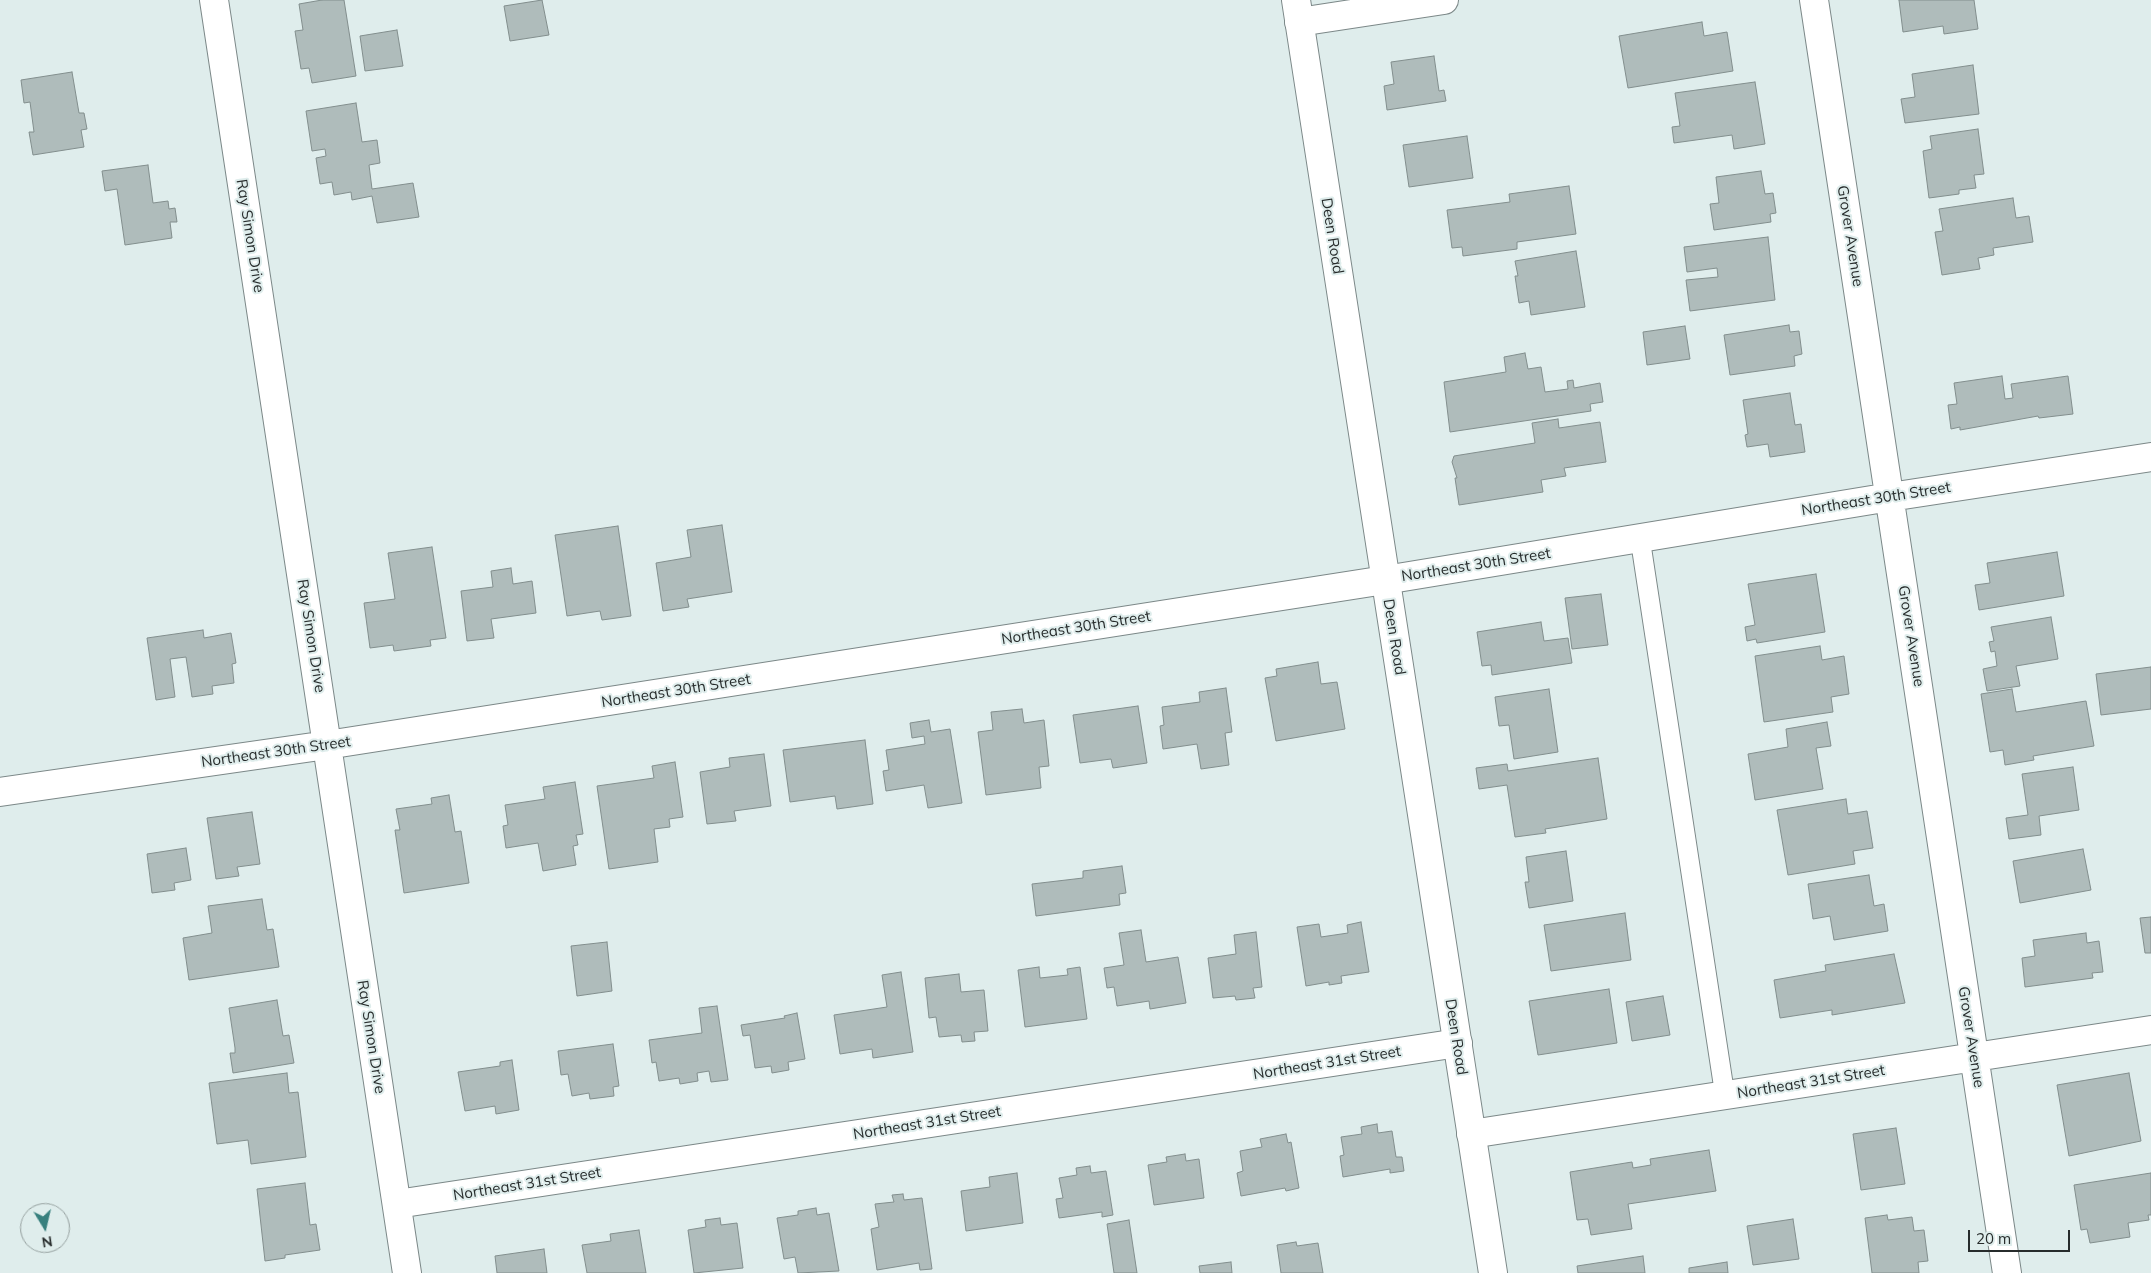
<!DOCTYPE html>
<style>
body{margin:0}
#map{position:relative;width:2151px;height:1273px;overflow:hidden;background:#dfedec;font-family:Mulish,sans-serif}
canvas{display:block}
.north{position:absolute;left:20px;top:1203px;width:50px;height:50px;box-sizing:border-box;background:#dfedec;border:1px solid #95a09f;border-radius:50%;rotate:171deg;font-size:14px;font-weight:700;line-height:20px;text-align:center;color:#272c2c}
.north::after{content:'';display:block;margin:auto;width:18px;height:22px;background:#38807e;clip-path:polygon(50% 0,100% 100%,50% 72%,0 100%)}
.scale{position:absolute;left:1968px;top:1230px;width:102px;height:22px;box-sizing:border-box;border:2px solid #272c2c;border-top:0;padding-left:6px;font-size:15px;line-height:18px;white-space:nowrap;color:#272c2c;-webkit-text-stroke:4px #dfedec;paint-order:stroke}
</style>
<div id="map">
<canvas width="2151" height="1273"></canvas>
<div class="north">N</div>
<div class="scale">20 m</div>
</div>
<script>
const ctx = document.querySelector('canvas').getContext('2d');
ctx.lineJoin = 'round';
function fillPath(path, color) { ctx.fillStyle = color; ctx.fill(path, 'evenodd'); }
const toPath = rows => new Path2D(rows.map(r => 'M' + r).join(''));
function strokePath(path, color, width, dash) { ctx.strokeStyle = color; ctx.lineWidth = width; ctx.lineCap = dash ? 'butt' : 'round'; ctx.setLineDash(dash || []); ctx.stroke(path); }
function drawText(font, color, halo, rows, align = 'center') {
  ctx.font = font + ' Mulish,sans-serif'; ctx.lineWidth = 4; ctx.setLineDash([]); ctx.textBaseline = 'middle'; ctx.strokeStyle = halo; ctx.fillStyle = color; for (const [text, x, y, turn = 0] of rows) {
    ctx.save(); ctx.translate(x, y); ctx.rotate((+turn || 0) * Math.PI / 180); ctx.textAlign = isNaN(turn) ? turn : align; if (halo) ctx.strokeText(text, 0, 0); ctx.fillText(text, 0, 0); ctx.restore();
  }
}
const building = toPath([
 [322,0,344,0,356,76,312,83,309,68,301,69,295,31,303,30,299,4,322,0],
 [542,0,549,35,510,41,504,6,542,0],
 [1899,0,1974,0,1978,29,1944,34,1943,26,1903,32,1899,0],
 [1702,22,1704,36,1727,32,1733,71,1628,88,1619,36,1702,22],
 [397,30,403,66,365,71,360,36,397,30],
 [1434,56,1439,91,1444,90,1446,101,1387,110,1384,86,1394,84,1391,62,1434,56],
 [1973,65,1979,114,1905,123,1901,99,1915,97,1912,74,1973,65],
 [72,72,79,113,84,113,87,129,81,130,84,147,33,155,29,132,34,132,30,102,24,103,21,80,72,72],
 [1755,82,1765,144,1734,149,1732,135,1674,143,1672,127,1680,126,1675,93,1755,82],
 [356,103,362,142,377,140,380,163,369,165,372,189,413,183,419,217,377,223,372,196,352,200,351,192,334,195,332,182,320,184,316,158,326,156,325,149,312,151,306,111,356,103],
 [1978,129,1984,174,1974,175,1976,188,1959,190,1959,194,1929,198,1923,151,1932,149,1930,136,1978,129],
 [1467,136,1473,178,1409,187,1403,145,1467,136],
 [148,165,153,203,168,201,169,209,175,208,177,222,170,222,172,238,125,245,117,189,105,191,102,171,148,165],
 [1761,171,1765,194,1773,193,1776,213,1770,214,1771,222,1714,230,1710,204,1719,203,1716,177,1761,171],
 [1569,186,1576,234,1517,242,1517,249,1463,256,1462,247,1452,248,1447,210,1510,202,1509,194,1569,186],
 [2013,198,2016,218,2029,216,2033,242,1993,248,1994,255,1978,258,1980,269,1942,275,1935,232,1943,231,1939,209,2013,198],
 [1768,237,1775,300,1690,311,1686,280,1718,277,1717,268,1687,272,1684,247,1768,237],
 [1576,251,1585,307,1531,315,1529,301,1519,303,1515,276,1518,276,1515,261,1576,251],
 [1789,325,1790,332,1799,331,1802,354,1794,356,1795,366,1730,375,1724,335,1789,325],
 [1685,326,1690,359,1647,365,1643,332,1685,326],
 [1525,353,1528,369,1541,367,1545,392,1568,389,1567,381,1573,380,1574,388,1600,383,1603,402,1590,404,1591,411,1450,432,1444,382,1506,372,1504,357,1525,353],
 [2002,376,2005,399,2013,398,2011,384,2068,376,2073,414,2039,418,2038,416,1960,430,1960,427,1951,429,1948,405,1957,404,1954,383,2002,376],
 [1790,393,1795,425,1801,424,1805,452,1770,457,1768,444,1747,447,1745,435,1748,434,1743,400,1790,393],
 [1558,419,1559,428,1600,422,1606,462,1564,468,1566,476,1541,480,1543,492,1459,505,1455,478,1457,478,1452,462,1454,456,1535,443,1532,423,1558,419],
 [722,525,732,592,687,599,689,607,663,611,656,563,691,557,687,530,722,525],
 [618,526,631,616,602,620,600,611,567,616,555,535,618,526],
 [432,547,446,638,430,640,431,646,394,651,393,645,370,648,364,603,395,599,388,553,432,547],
 [2057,552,2064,596,1979,610,1975,585,1990,583,1987,563,2057,552],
 [511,568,513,584,532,581,536,613,491,619,494,638,467,641,461,591,493,587,491,571,511,568],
 [1816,574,1825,632,1757,643,1756,639,1747,641,1745,627,1755,625,1748,584,1816,574],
 [1601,594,1608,645,1572,649,1565,598,1601,594],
 [2051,617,2058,659,2016,666,2020,686,1987,691,1983,669,1997,666,1995,651,1991,652,1989,642,1994,641,1991,627,2051,617],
 [1541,622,1544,641,1568,638,1572,663,1492,675,1491,665,1482,666,1477,632,1541,622],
 [203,630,204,638,231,633,236,663,232,664,234,683,212,686,213,694,192,697,186,657,170,659,175,697,156,700,147,638,203,630],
 [1820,646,1822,660,1844,656,1849,694,1831,697,1833,712,1764,722,1755,656,1820,646],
 [1318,662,1321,684,1337,682,1345,729,1276,741,1265,678,1277,676,1276,669,1318,662],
 [2151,667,2151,709,2101,715,2096,674,2151,667],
 [1226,688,1232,732,1225,733,1229,765,1201,769,1197,744,1163,749,1160,726,1164,725,1162,707,1200,702,1199,692,1226,688],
 [1549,689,1558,752,1514,759,1509,725,1499,726,1495,697,1549,689],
 [2012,689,2016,712,2086,701,2094,746,2033,756,2034,760,2005,765,2003,750,1990,752,1981,694,2012,689],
 [1138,706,1147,763,1113,768,1111,759,1080,763,1073,715,1138,706],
 [1022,709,1024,723,1044,720,1049,766,1039,767,1041,788,986,795,978,732,993,730,991,712,1022,709],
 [929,720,931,732,950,729,962,803,928,808,924,785,886,791,883,771,889,770,886,750,925,744,924,736,912,738,910,723,929,720],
 [1827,722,1831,746,1816,748,1823,789,1755,800,1748,754,1788,747,1786,729,1827,722],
 [865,740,873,804,837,809,835,796,790,802,783,750,865,740],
 [764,754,771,806,734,811,736,821,707,824,700,772,730,767,729,758,764,754],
 [1598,758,1607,819,1545,829,1546,833,1515,837,1507,785,1479,789,1476,768,1507,764,1508,771,1598,758],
 [675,762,683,817,669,819,670,827,654,829,658,862,609,869,597,786,654,778,652,766,675,762],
 [2073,767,2079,810,2039,816,2041,835,2009,839,2006,818,2028,815,2022,774,2073,767],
 [575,782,583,834,576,835,578,845,573,846,576,865,543,871,538,843,506,848,503,826,508,825,505,805,545,799,543,787,575,782],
 [449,795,455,832,461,831,469,883,404,893,395,830,400,830,396,809,432,804,431,798,449,795],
 [1846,799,1848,814,1867,811,1873,848,1853,851,1855,864,1788,875,1777,810,1846,799],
 [252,812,260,864,237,867,239,876,216,879,207,818,252,812],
 [186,848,191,880,174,883,175,890,152,893,147,854,186,848],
 [2083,849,2091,890,2020,903,2013,861,2083,849],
 [1566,851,1573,901,1529,908,1525,882,1529,882,1526,857,1566,851],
 [1122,866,1126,893,1119,894,1120,905,1036,916,1032,884,1083,878,1083,871,1122,866],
 [1869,875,1874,906,1884,904,1888,931,1834,940,1830,916,1813,919,1808,884,1869,875],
 [262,899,267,930,273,929,279,967,189,980,183,938,212,933,208,906,262,899],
 [1625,913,1631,960,1551,971,1544,925,1625,913],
 [2151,917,2151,953,2145,953,2140,918,2151,917],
 [1361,922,1369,972,1341,976,1342,983,1329,985,1329,982,1306,986,1297,927,1319,924,1321,937,1348,933,1347,925,1361,922],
 [1141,930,1146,962,1178,957,1186,1003,1150,1009,1149,1001,1117,1006,1114,987,1107,988,1104,968,1124,965,1119,933,1141,930],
 [1256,932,1262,987,1253,988,1255,998,1236,1000,1235,996,1213,998,1208,958,1236,954,1234,935,1256,932],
 [2086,933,2087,943,2099,941,2103,972,2092,973,2093,978,2025,987,2022,958,2035,956,2033,940,2086,933],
 [607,942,612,991,577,996,571,946,607,942],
 [1894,954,1905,1003,1832,1015,1832,1010,1780,1018,1774,980,1826,971,1825,965,1894,954],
 [1039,967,1040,978,1068,975,1067,969,1080,967,1087,1019,1025,1027,1018,970,1039,967],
 [901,972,913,1052,873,1058,872,1049,840,1054,834,1015,887,1007,882,975,901,972],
 [959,974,961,992,984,990,988,1031,974,1032,975,1041,962,1042,961,1035,939,1037,936,1017,929,1018,925,978,959,974],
 [1609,989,1617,1043,1538,1055,1529,1001,1609,989],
 [1663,996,1670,1035,1632,1041,1626,1002,1663,996],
 [277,1000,283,1036,289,1035,294,1063,233,1073,230,1053,235,1053,235,1048,229,1008,277,1000],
 [717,1006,728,1080,711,1082,709,1071,697,1073,698,1081,680,1084,679,1078,659,1081,656,1062,652,1063,649,1040,702,1033,699,1008,717,1006],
 [797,1013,805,1059,788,1062,789,1070,772,1073,771,1066,755,1068,750,1035,743,1036,741,1025,785,1018,784,1016,797,1013],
 [613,1044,619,1086,613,1087,614,1096,590,1099,589,1093,572,1096,568,1074,561,1075,558,1051,613,1044],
 [512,1060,519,1110,496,1114,495,1106,465,1111,458,1072,500,1066,500,1062,512,1060],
 [287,1073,289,1093,298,1092,306,1157,251,1164,248,1140,217,1144,209,1083,287,1073],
 [2129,1073,2141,1141,2069,1156,2057,1085,2129,1073],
 [1377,1124,1378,1133,1392,1131,1396,1157,1402,1157,1404,1171,1390,1173,1390,1169,1343,1177,1340,1156,1344,1155,1341,1137,1362,1134,1361,1127,1377,1124],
 [1896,1128,1905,1184,1861,1190,1853,1134,1896,1128],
 [1286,1134,1288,1143,1291,1142,1299,1188,1286,1191,1285,1188,1241,1196,1237,1173,1243,1171,1240,1151,1262,1147,1260,1139,1286,1134],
 [1709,1150,1716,1191,1628,1204,1632,1229,1591,1235,1588,1219,1577,1220,1570,1172,1632,1162,1633,1168,1651,1165,1650,1159,1709,1150],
 [1185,1154,1186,1161,1199,1159,1204,1198,1154,1205,1148,1165,1167,1162,1166,1157,1185,1154],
 [1090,1166,1091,1173,1106,1171,1113,1215,1102,1217,1102,1212,1059,1218,1056,1199,1063,1198,1059,1178,1077,1175,1076,1168,1090,1166],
 [1017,1173,1023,1223,966,1231,961,1191,990,1187,989,1177,1017,1173],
 [2151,1173,2151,1215,2148,1215,2149,1220,2128,1223,2130,1237,2090,1243,2087,1229,2081,1230,2074,1185,2151,1173],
 [305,1183,310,1225,316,1224,320,1250,285,1255,285,1258,265,1261,257,1189,305,1183],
 [903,1194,904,1200,922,1198,932,1269,920,1270,919,1263,877,1270,871,1229,879,1227,875,1204,894,1202,892,1195,903,1194],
 [816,1208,817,1215,829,1213,839,1271,798,1273,795,1257,784,1259,777,1218,798,1215,798,1211,816,1208],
 [1887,1215,1888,1220,1912,1217,1914,1231,1924,1230,1928,1261,1918,1262,1919,1273,1872,1273,1865,1218,1887,1215],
 [720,1218,721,1225,737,1223,743,1268,694,1273,688,1230,706,1227,705,1220,720,1218],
 [1793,1219,1799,1259,1753,1265,1747,1226,1793,1219],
 [1129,1220,1137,1273,1114,1273,1107,1224,1129,1220],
 [639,1230,646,1273,587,1273,582,1245,611,1241,610,1234,639,1230],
 [1296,1242,1297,1246,1318,1243,1323,1273,1281,1273,1277,1245,1296,1242],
 [544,1249,547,1273,497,1273,495,1256,544,1249],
 [1643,1256,1645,1273,1578,1273,1577,1266,1643,1256],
 [1231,1262,1232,1273,1200,1273,1199,1266,1231,1262],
 [1727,1262,1728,1273,1689,1273,1689,1268,1727,1262]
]);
fillPath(building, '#afbcbb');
strokePath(building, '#828e8d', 1);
const lane = toPath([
 [1640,538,1725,1096]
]);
const street = toPath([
 [214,0,407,1273],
 [1814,0,2007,1273],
 [1299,22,1444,0],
 [0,792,327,745,1385,580,1890,497,2151,457],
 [1471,1134,2151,1030],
 [397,1204,1458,1043]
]);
const secondary = toPath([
 [1296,0,1493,1273]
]);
strokePath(lane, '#7c8888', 21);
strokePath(street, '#7c8888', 30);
strokePath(secondary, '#7c8888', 30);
strokePath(lane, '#fff', 19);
strokePath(street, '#fff', 28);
strokePath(secondary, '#fff', 28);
drawText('15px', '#272c2c', '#dfedec', [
 ["Ray Simon Drive",250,236,81],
 ["Deen Road",1332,236,81],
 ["Grover Avenue",1850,236,81],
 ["Northeast 30th Street",1876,499,-9],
 ["Northeast 30th Street",1476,565,-9],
 ["Northeast 30th Street",1076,628,-9],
 ["Ray Simon Drive",311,636,81],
 ["Grover Avenue",1911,636,81],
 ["Deen Road",1394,637,81],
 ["Northeast 30th Street",676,691,-9],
 ["Northeast 30th Street",276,752,-8],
 ["Ray Simon Drive",371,1037,81],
 ["Deen Road",1456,1037,81],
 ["Grover Avenue",1971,1037,81],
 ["Northeast 31st Street",1327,1063,-9],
 ["Northeast 31st Street",1811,1082,-9],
 ["Northeast 31st Street",927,1123,-9],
 ["Northeast 31st Street",527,1184,-9]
]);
</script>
